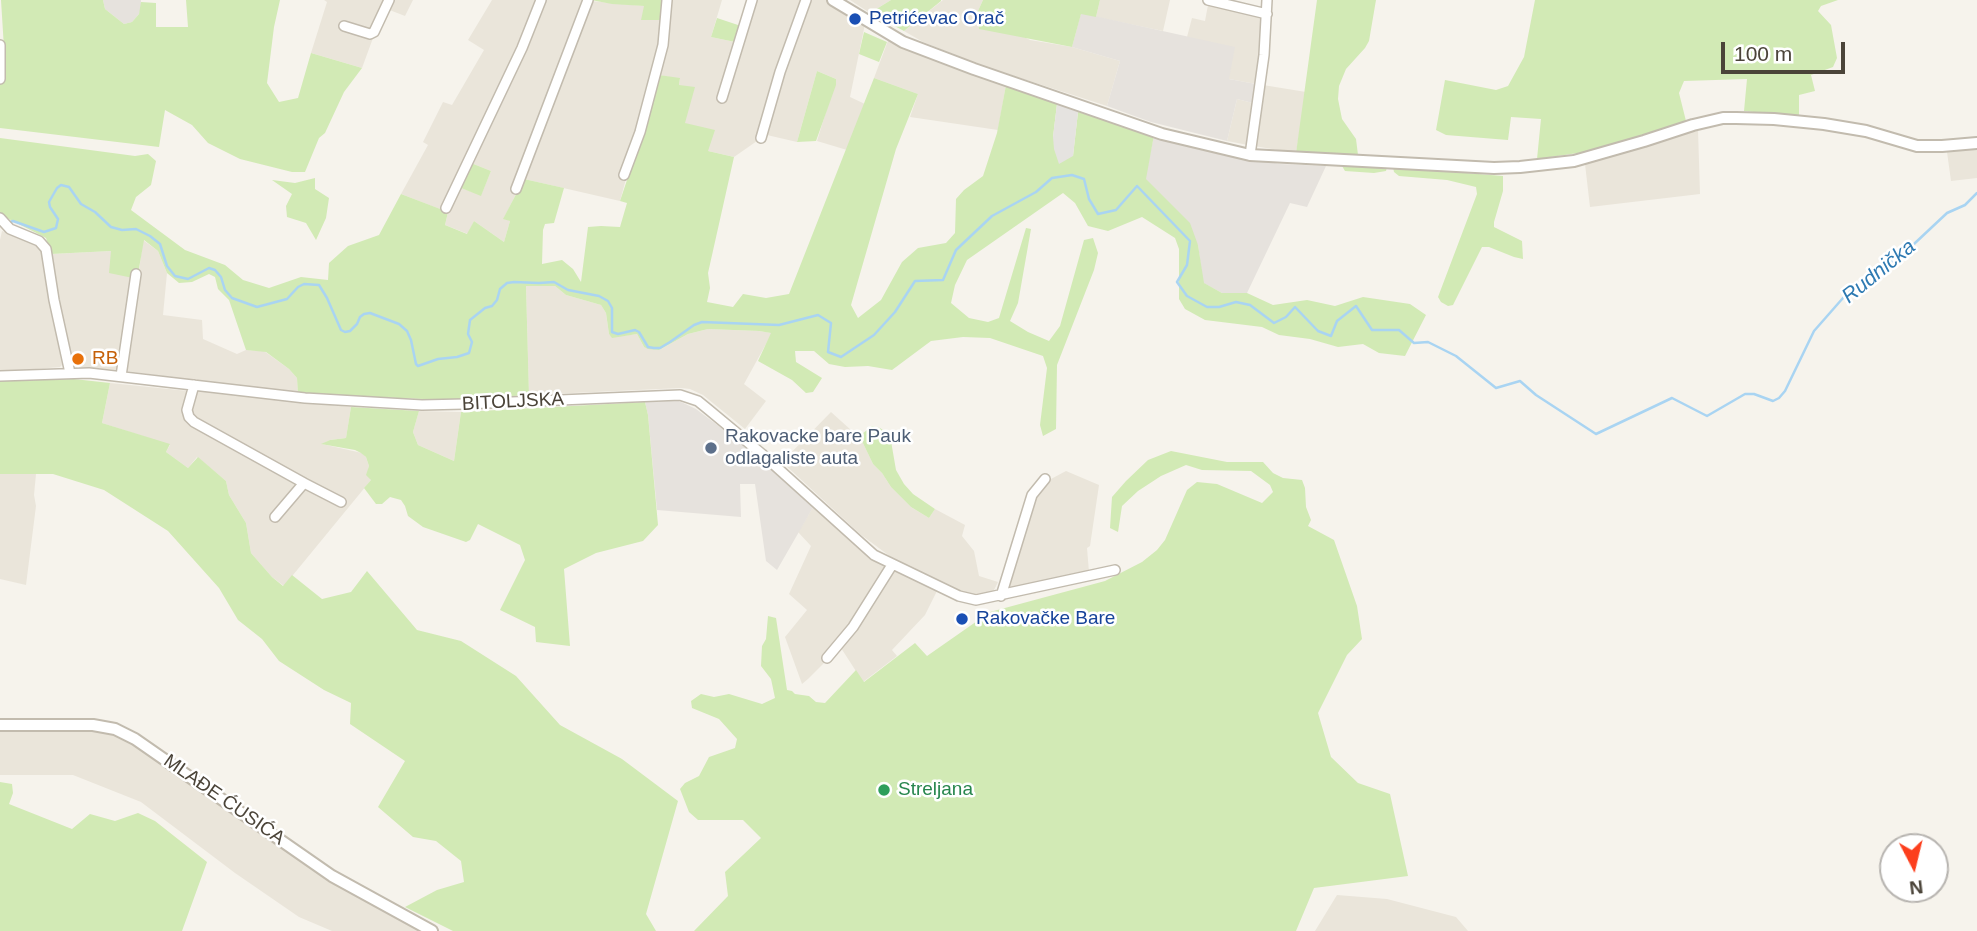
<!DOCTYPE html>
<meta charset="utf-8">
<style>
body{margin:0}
#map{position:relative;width:1977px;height:931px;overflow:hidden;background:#f6f3ec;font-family:Arial,sans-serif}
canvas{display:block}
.north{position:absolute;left:1879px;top:833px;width:70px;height:70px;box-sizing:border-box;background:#fff;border:2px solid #b7b4b0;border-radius:50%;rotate:173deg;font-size:19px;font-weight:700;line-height:28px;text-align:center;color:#4b4439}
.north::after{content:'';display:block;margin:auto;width:24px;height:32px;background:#fc3f1d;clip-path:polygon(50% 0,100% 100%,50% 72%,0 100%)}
.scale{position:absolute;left:1721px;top:42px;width:124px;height:32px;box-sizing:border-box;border:4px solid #4b4439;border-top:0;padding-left:9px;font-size:21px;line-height:24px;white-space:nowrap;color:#4b4439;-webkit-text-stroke:5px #fff;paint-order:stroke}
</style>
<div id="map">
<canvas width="1977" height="931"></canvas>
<div class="north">N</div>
<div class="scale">100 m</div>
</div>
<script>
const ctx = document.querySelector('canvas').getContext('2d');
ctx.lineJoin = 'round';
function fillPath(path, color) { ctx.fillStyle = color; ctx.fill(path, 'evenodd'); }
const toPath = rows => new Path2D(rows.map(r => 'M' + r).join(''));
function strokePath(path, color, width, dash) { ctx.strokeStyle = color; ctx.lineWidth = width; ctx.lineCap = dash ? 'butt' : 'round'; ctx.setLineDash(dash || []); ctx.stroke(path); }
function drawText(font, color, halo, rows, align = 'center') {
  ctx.font = font + ' Arial,sans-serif'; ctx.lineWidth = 5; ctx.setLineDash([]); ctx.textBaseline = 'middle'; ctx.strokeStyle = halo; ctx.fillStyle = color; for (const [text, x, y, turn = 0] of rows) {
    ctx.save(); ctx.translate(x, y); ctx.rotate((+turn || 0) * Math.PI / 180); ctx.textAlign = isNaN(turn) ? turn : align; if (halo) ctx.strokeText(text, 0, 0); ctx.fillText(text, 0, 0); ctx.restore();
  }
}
fillPath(toPath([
 [324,0,385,0,372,30,343,28,373,38,362,68,311,53,327,2],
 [391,0,413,0,405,16,387,9],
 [492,0,538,0,520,46,442,210,401,194,428,145,423,142,443,102,452,105,484,50,468,40],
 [545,0,585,0,512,193,516,194,504,218,510,221,504,242,474,221,468,234,445,225,448,212,461,188,481,195,491,171,471,163,487,135],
 [670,0,722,0,711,37,735,42,755,0,803,0,775,71,757,141,734,157,708,151,685,123,679,85,680,79,659,75],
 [812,0,830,0,865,24,850,97,865,104,847,150,817,141,836,79,817,71,797,142,767,135,792,46],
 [850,0,891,0,870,13],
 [943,0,983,0,977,13,1030,40,1072,47,1120,61,1107,106,980,65,923,42,904,31],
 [1100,0,1170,0,1163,31,1096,17],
 [591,1,644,6,662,20,662,32,636,134,622,178,626,179,620,201,524,179],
 [1208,5,1264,16,1256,84,1229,79,1187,37,1192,18,1205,21],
 [889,38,1006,85,998,130,910,117,918,94,874,78],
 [1263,85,1306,92,1296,153,1254,146],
 [1237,99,1253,103,1248,145,1227,141],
 [1698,130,1700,194,1590,207,1585,164],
 [1977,148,1977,178,1951,181,1947,152],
 [2,231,26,239,41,249,43,252,62,365,60,367,0,372,0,240],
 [143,240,158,251,167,273,163,315,202,320,203,339,237,354,246,350,264,351,289,369,297,378,298,394,126,371],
 [111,251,133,278,118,370,80,367,74,365,70,358,51,254],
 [526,286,555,286,566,295,601,305,606,313,609,334,612,337,637,334,644,347,659,350,688,334,708,329,759,331,772,333,744,384,766,401,745,429,703,395,690,389,681,388,529,395],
 [110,383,188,391,184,414,296,484,271,518,276,522,304,487,344,499,198,420,192,413,192,407,196,390,351,407,346,438,330,440,322,444,362,453,366,457,369,466,368,471,371,480,284,586,272,577,251,553,246,523,229,495,226,481,197,457,188,468,166,452,170,445,102,423],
 [419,411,461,412,454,461,418,445,413,432],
 [831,412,861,439,873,464,882,473,891,487,911,507,929,518,935,509,965,525,962,536,974,551,979,576,998,582,993,592,979,595,966,594,895,560,860,534,782,462],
 [1066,471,1099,485,1090,546,1087,548,1089,572,1012,590,1008,582,1037,494,1051,479],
 [11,473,36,474,34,495,36,506,26,585,0,579,0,474],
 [815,504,888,565,854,621,826,661,808,679,802,684,785,637,807,610,789,594,811,546,798,532],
 [893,568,937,591,925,615,892,650,897,656,863,682,841,648],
 [0,725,115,729,332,876,432,931,332,931,299,917,235,873,141,802,73,775,0,775],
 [1337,895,1387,899,1456,917,1468,931,1315,931]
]), '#eae5da');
fillPath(toPath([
 [103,0,141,0,141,8,139,14,132,22,124,24,105,9],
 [1081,13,1235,47,1229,79,1256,84,1253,103,1237,99,1227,141,1151,122,1107,106,1120,61,1072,47],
 [1154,135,1241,157,1280,164,1326,166,1307,207,1290,203,1247,293,1222,293,1203,283,1198,245,1145,179],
 [664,401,679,401,696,409,752,451,815,504,777,570,766,561,755,484,740,484,741,517,657,510,648,415,645,402]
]), '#e6e2dd');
fillPath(toPath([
 [1,0,103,0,105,9,124,24,132,22,139,14,141,2,156,3,156,27,188,27,186,0,280,0,274,27,267,83,279,102,298,98,311,53,362,68,344,92,325,133,319,138,305,172,292,172,240,159,208,143,192,125,165,110,159,147,0,128,0,85,4,82,5,64],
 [591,0,663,0,662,20,641,20,644,6,612,4],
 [891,0,941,0,941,1,904,31,870,13],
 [983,0,1100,0,1096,17,1081,14,1072,47,979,29,977,13],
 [1317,0,1376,0,1369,41,1365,48,1346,69,1339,86,1338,99,1342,119,1356,139,1358,155,1296,153],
 [1535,0,1838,0,1821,6,1818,11,1831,25,1837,58,1833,67,1811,75,1815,91,1799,95,1799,117,1744,111,1747,79,1684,81,1679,93,1686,121,1628,142,1578,153,1537,159,1541,119,1511,117,1508,140,1446,135,1436,130,1445,80,1496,90,1508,86,1524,57],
 [717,18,741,26,735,42,711,37],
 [864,32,887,42,879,62,859,54],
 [817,71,836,79,836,85,816,141,797,142],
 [659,75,680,78,679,85,695,87,685,123,715,130,708,151,734,157,708,273,710,288,707,302,733,307,743,294,766,298,789,294,874,78,918,94,896,149,851,305,858,318,881,300,902,262,918,248,946,243,955,233,956,199,964,190,983,176,997,133,1006,85,1057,104,1053,137,1073,156,1078,112,1154,135,1146,179,1190,223,1198,245,1204,283,1222,293,1247,293,1273,305,1307,300,1335,306,1363,297,1410,304,1426,315,1405,356,1379,353,1363,344,1338,347,1310,339,1279,335,1262,327,1205,320,1185,309,1179,299,1179,249,1175,238,1142,217,1108,231,1088,226,1075,203,1063,193,967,260,955,285,951,303,969,318,988,322,999,318,1026,228,1031,229,1018,303,1010,321,1028,332,1049,341,1060,326,1084,240,1093,238,1098,253,1094,270,1057,365,1056,429,1043,436,1040,425,1047,368,1043,356,990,338,963,337,931,341,892,370,868,366,845,367,829,364,814,351,795,351,796,362,822,378,813,392,806,393,792,380,758,361,771,333,759,331,708,329,688,334,659,350,648,349,644,347,637,334,612,338,609,334,606,313,601,305,566,295,555,286,526,286,529,395,448,400,298,394,297,378,289,369,266,352,246,350,229,300,218,289,215,277,209,274,192,282,179,283,167,273,158,251,144,240,138,274,133,278,109,273,111,251,51,254,46,238,3,216,0,213,0,138,135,156,148,154,156,161,151,185,136,197,131,210,185,250,225,265,243,280,269,288,301,277,328,280,329,263,348,246,379,235,401,194,448,212,445,225,467,234,474,221,504,242,510,221,503,219,524,179,564,188,554,223,545,224,543,230,542,264,562,260,573,269,581,282,588,227,601,226,620,227,627,203,620,201,642,135],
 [471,163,491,171,481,196,461,188],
 [1342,166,1387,167,1386,171,1374,173,1345,171],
 [1393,167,1503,176,1503,191,1494,222,1494,227,1522,241,1523,259,1514,257,1489,247,1482,247,1453,305,1448,306,1441,302,1438,297,1477,194,1476,187,1447,180,1399,176,1394,172],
 [315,178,315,189,329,198,326,218,316,240,306,223,287,217,286,206,292,194,272,180,295,183],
 [74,379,110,383,102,423,170,444,166,452,188,468,198,457,226,481,229,495,246,523,251,553,272,577,283,586,292,575,322,599,351,592,367,571,417,630,461,641,516,676,560,725,622,759,678,801,646,914,656,931,453,931,405,907,437,890,464,882,461,861,436,841,413,837,378,807,405,761,350,724,351,703,324,690,279,661,262,639,238,620,219,588,168,531,104,490,53,474,0,474,0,381],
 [645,402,648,415,658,525,643,541,596,553,564,569,570,646,536,642,535,627,500,610,525,560,520,545,478,524,470,540,466,542,423,527,408,516,405,506,401,500,390,497,382,504,376,504,364,488,371,480,366,475,369,466,366,457,361,453,355,450,321,444,330,440,346,438,351,407,419,411,413,432,418,445,454,461,461,412],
 [872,426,880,428,887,433,891,441,896,470,904,484,913,494,935,509,929,518,911,507,891,487,882,473,873,464,861,439,862,434],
 [1171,451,1227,462,1263,462,1273,473,1283,478,1302,480,1305,488,1306,507,1311,520,1308,526,1334,540,1357,606,1362,639,1347,655,1318,713,1331,757,1358,783,1390,794,1408,876,1314,888,1296,931,694,931,728,896,725,872,761,838,743,820,698,820,689,812,680,789,685,783,699,776,709,757,735,748,737,739,719,719,692,708,691,701,701,694,714,697,729,694,762,704,775,698,771,679,761,666,762,646,766,639,768,616,776,618,787,690,792,691,795,694,809,696,816,702,825,703,856,670,864,682,915,643,927,656,990,612,1105,581,1142,562,1157,550,1165,540,1187,490,1197,482,1217,484,1262,503,1273,492,1270,485,1251,471,1202,470,1186,465,1161,476,1138,491,1122,506,1118,532,1110,528,1112,497,1126,481,1148,460],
 [0,782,12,784,13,793,9,804,72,829,90,814,115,821,138,813,155,821,207,862,182,931,0,931]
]), '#d2eab5');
fillPath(toPath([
 [1057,104,1078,112,1073,156,1059,164,1054,149,1053,137]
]), '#e5e3e0');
strokePath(toPath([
 [8,223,13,221,44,232,56,228,58,219,50,207,49,202,57,188,61,185,69,187,81,204,95,212,111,227,122,230,136,229,150,236,160,244,167,266,175,276,188,279,209,268,215,270,221,277,225,290,232,298,257,307,287,299,298,287,304,284,319,285,327,298,341,330,345,332,350,331,357,324,360,317,364,314,370,313,399,324,407,331,411,340,416,364,418,366,438,359,457,357,469,353,472,342,468,334,470,320,485,308,492,306,497,300,500,289,507,283,514,282,539,283,554,282,568,290,599,296,608,301,612,308,612,332,618,334,635,330,639,332,648,347,654,348,660,348,670,342,694,325,702,322,779,325,818,315,831,323,828,352,841,357,874,335,895,312,915,281,943,280,956,250,992,216,1036,192,1052,178,1072,175,1084,179,1089,199,1098,214,1116,210,1137,186,1190,241,1187,265,1177,282,1187,296,1207,307,1219,307,1236,302,1250,305,1274,323,1286,317,1295,307,1318,331,1331,336,1337,321,1356,306,1372,330,1399,330,1414,343,1428,342,1456,356,1496,388,1520,381,1536,395,1596,434,1672,398,1707,416,1745,394,1754,394,1773,401,1779,398,1785,391,1814,331,1850,290,1878,267,1898,259,1947,213,1965,205,1977,193]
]), '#a9d4f2', 2.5);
const minor = toPath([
 [1208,0,1267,14],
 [344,26,370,34,374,32,389,0],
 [0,45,0,79],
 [722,98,752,0],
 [761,138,780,72,806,0],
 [1250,155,1264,55,1267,0],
 [624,175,640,132,663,45,667,0],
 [516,189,588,0],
 [446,208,522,48,541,0],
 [0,218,10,229,39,241,46,249,54,300,70,373],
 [0,376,89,373,305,398,422,405,464,404,680,395,698,401,709,410,762,454,874,555,959,596,976,600,1115,570],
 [121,376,136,274],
 [194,385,187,410,189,417,194,422,304,483,275,517],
 [304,483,341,502],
 [1001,596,1032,495,1045,479],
 [827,658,853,627,892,565]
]);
const tertiary = toPath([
 [833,0,903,42,974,69,1162,134,1250,155,1494,168,1520,167,1574,161,1644,141,1693,125,1723,118,1736,118,1774,119,1824,124,1866,131,1917,146,1942,146,1977,143],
 [0,725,93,725,115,729,135,739,332,876,432,931]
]);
strokePath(minor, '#c2bbae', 12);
strokePath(tertiary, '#c2bbae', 14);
strokePath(minor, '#fff', 9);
strokePath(tertiary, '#fff', 10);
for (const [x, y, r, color] of [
 [855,19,7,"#1a4fb4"],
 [78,359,7,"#e8710a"],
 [711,448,7,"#5c6f8a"],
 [962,619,7,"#1a4fb4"],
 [884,790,7,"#2e9e5b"]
]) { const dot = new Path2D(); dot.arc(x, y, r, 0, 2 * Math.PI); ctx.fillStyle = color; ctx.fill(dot); strokePath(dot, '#fff', 2.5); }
drawText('19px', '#164399', '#fff', [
 ["Petrićevac Orač",869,19],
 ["Rakovačke Bare",976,619]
], 'left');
drawText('19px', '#c56008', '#fff', [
 ["RB",92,359]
], 'left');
drawText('19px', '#4b4439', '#fff', [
 ["BITOLJSKA",513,402,-3],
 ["MLAĐE ĆUSIĆA",224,800,35]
]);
drawText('19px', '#4e5e75', '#fff', [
 ["Rakovacke bare Pauk",725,437],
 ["odlagaliste auta",725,459]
], 'left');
drawText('19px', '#27864d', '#fff', [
 ["Streljana",898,790]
], 'left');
drawText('italic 21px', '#2e7ab2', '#fff', [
 ["Rudnička",1879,272,-39]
]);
</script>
